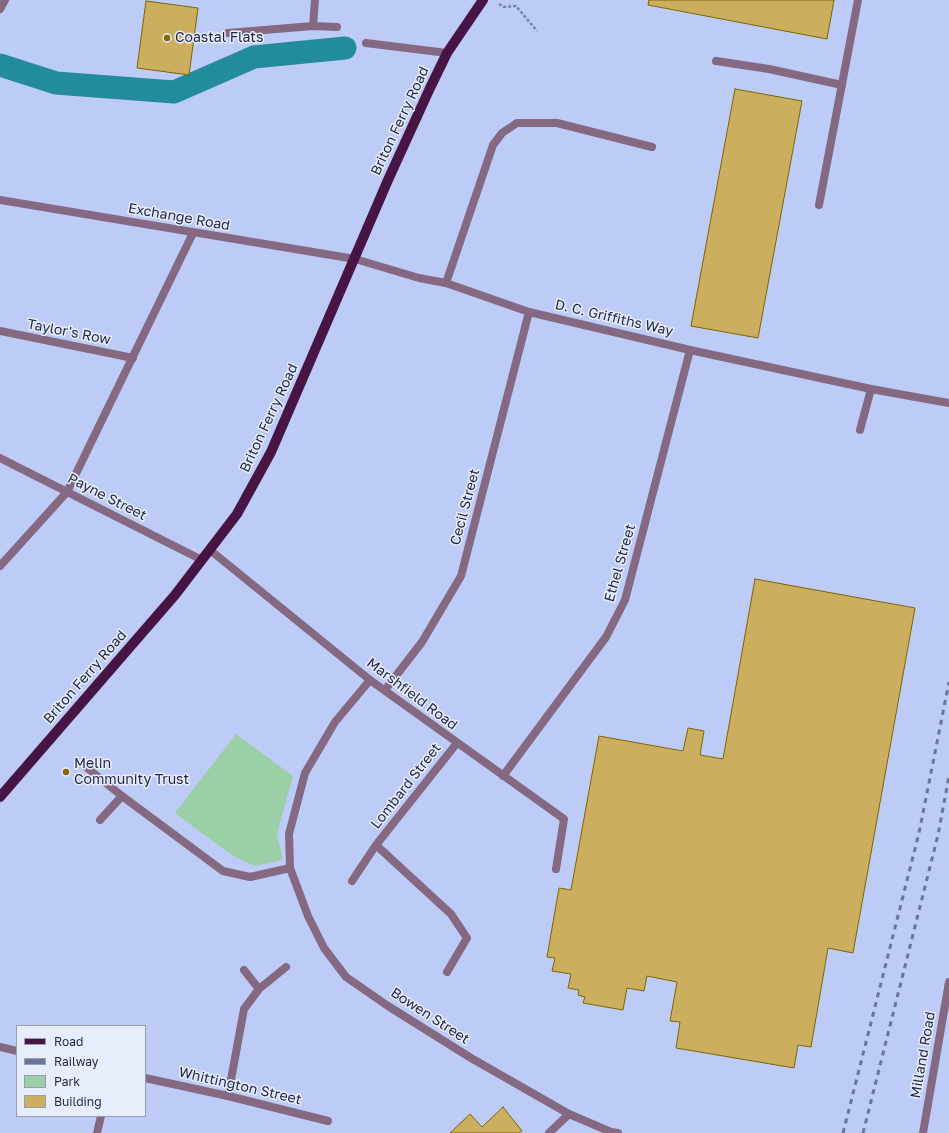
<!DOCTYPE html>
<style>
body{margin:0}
#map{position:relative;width:949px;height:1133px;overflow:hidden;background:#bdcbf7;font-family:"Golos Text",sans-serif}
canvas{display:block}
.legend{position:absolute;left:16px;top:1025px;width:130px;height:92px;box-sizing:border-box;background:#e8edfc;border:1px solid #979db2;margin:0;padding:5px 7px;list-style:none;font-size:12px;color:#1e2642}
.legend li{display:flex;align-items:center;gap:8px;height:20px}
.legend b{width:20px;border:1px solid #979db2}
</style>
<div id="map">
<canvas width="949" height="1133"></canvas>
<ul class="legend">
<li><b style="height:5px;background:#471544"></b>Road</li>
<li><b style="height:5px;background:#6a7599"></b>Railway</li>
<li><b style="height:11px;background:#9bcfa5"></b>Park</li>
<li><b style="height:11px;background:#ccaf5e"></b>Building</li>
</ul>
</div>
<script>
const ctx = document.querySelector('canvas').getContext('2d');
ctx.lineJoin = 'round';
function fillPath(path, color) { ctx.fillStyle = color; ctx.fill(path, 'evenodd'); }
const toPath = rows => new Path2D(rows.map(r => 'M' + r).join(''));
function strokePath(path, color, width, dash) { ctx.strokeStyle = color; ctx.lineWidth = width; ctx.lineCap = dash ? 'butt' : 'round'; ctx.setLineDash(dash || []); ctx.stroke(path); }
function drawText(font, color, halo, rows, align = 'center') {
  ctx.font = font + ' "Golos Text",sans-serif'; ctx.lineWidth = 3; ctx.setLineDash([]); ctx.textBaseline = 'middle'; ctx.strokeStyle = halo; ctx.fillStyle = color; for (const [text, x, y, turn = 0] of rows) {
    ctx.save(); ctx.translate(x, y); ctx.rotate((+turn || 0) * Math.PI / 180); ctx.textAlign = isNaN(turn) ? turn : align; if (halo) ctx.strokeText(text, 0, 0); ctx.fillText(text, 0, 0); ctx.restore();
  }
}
fillPath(toPath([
 [236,734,293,776,277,834,283,860,255,866,233,856,175,813]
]), '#9bcfa5');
strokePath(toPath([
 [0,65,56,83,174,92,254,57,345,48]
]), '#228b9c', 23);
const building = toPath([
 [649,0,834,0,827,39,648,5,649,0],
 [146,1,198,8,189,75,137,68,146,1],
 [735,89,802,101,758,338,691,326,735,89],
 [755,579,915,608,853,953,828,948,811,1047,798,1045,794,1068,676,1048,680,1022,670,1021,677,982,647,976,644,991,627,988,623,1010,583,1003,585,997,578,995,579,990,568,988,571,974,552,971,555,958,547,957,559,888,571,890,599,736,683,751,688,728,704,731,700,755,723,759,755,579],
 [503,1107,522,1131,519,1133,450,1133,470,1114,482,1127,503,1107]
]);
fillPath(building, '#ccaf5e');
strokePath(building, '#7f6400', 1);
strokePath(toPath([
 [499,4,504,7,516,6,537,31]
]), '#7883a8', 2.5, [3, 2]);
strokePath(toPath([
 [716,61,769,69,842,85],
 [446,283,493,145,502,133,517,123,557,123,652,147],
 [0,566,67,492,193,233]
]), '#856882', 8);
strokePath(toPath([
 [0,9,5,0],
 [313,26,315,0],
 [228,33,313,26,337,27],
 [366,43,447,53],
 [0,200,355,259,419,278,446,283,529,312,690,350,871,389,949,403],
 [819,205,858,0],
 [0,331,133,358],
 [860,430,871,389],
 [0,458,202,560],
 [210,550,370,680,564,819,556,869],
 [370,680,335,722,305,773,289,834,290,868,308,916,324,948,346,977,388,1006,471,1058,569,1114,611,1132,618,1133],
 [385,690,422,642,461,576,529,312],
 [86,767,122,796,223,871,250,877,290,868],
 [503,776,606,637,625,600,690,350],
 [100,820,122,796],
 [376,845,451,914,467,938,447,972],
 [352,881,376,845,457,743],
 [244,970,259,989],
 [0,1047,17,1051],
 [145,1078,228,1096,328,1121],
 [228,1096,244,1009,259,989,286,967],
 [97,1133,101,1116],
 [549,1133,569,1114],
 [923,1133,949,982]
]), '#856882', 8);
strokePath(toPath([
 [0,797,175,595,237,514,271,452,388,180,430,88,447,53,483,0]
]), '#471544', 10);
strokePath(toPath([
 [843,1133,919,833,949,682],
 [863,1133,938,835,949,776]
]), '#6a7599', 3, [5, 5]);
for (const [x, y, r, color] of [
 [167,38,4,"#846902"],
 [66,772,4,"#846902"]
]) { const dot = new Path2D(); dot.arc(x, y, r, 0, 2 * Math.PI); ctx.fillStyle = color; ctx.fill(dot); strokePath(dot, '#e8edfc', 1.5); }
drawText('14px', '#1e2642', '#e8edfc', [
 ["Coastal Flats",175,38],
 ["Melin",74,764],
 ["Community Trust",74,780]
], 'left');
drawText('14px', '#1e2642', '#e8edfc', [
 ["Briton Ferry Road",400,121,-65],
 ["Exchange Road",179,217,10],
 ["D. C. Griffiths Way",614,318,13],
 ["Taylor's Row",69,332,11],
 ["Briton Ferry Road",269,418,-65],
 ["Payne Street",107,497,27],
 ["Cecil Street",465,507,-75],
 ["Ethel Street",620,563,-74],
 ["Briton Ferry Road",85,677,-49],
 ["Marshfield Road",412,694,37],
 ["Lombard Street",406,786,-52],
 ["Bowen Street",430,1016,33],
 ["Milland Road",923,1055,-80],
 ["Whittington Street",240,1086,13]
]);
</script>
